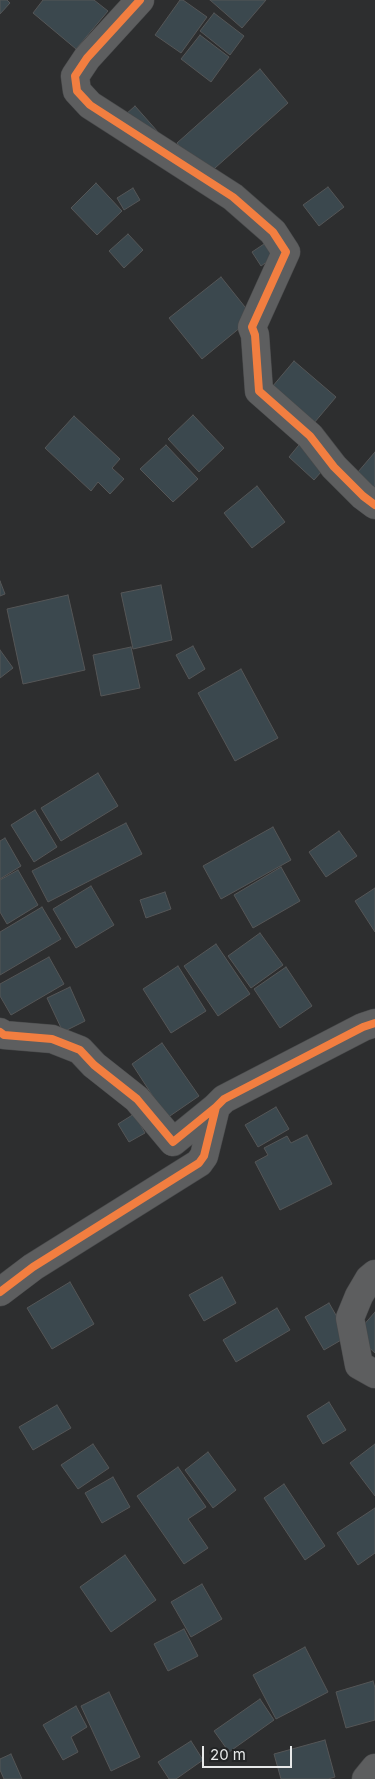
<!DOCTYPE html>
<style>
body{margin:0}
#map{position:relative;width:375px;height:1779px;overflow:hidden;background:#2d2e2f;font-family:Inter,sans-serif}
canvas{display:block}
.scale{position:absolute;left:202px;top:1746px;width:90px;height:22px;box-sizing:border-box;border:2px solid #e7e9e9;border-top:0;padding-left:6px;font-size:15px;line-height:18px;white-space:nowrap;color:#e7e9e9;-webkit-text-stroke:4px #232526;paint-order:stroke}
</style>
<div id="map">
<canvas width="375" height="1779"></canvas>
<div class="scale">20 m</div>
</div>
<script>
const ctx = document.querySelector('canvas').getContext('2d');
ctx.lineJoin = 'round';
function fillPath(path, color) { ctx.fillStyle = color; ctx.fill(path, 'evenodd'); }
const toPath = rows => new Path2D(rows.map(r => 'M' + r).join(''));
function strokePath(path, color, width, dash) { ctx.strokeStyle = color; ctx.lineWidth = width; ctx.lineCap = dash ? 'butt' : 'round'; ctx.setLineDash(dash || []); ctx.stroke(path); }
const building = toPath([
 [0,0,7,0,10,3,0,14,0,0],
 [43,0,94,0,108,11,76,49,33,13,43,0],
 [180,0,183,0,207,17,181,53,155,35,180,0],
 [210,0,266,0,242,28,210,0],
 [214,13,244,36,230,55,200,31,214,13],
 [200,35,229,57,211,82,181,59,200,35],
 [260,69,288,103,206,176,177,143,260,69],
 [135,106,158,132,148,141,125,115,135,106],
 [96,183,122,211,97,235,71,208,96,183],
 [328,187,344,207,319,226,303,205,328,187],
 [133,188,140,200,124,210,117,198,133,188],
 [128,234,143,250,124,268,109,251,128,234],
 [273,238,282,251,261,266,252,252,273,238],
 [221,277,253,317,202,359,169,318,221,277],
 [294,361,336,397,314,423,272,387,294,361],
 [193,415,224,448,199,472,168,439,193,415],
 [74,416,120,459,112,468,124,479,110,494,98,482,91,491,45,448,74,416],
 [303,440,329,463,314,480,289,457,303,440],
 [166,445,198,479,173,502,140,469,166,445],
 [375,452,375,498,352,479,375,452],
 [257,486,285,522,252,548,224,513,257,486],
 [0,581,5,594,0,596,0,581],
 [161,585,172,640,133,649,121,593,161,585],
 [68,595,85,670,23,684,7,609,68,595],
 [193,646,205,669,189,679,176,655,193,646],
 [131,647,140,688,101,696,93,655,131,647],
 [0,650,13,668,0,678,0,650],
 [241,669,278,738,235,761,198,693,241,669],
 [98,773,118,806,61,841,41,808,98,773],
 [35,810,57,847,34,862,11,825,35,810],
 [126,823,142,854,48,902,32,871,126,823],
 [273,827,291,860,221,899,203,866,273,827],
 [339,831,357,856,326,877,309,852,339,831],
 [5,838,21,866,0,879,0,841,5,838],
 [281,867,300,901,253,928,234,895,281,867],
 [18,870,38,905,7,924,0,912,0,880,18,870],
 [91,886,114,925,76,948,53,909,91,886],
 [375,888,375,932,355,901,375,888],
 [165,892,171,909,146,918,140,900,165,892],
 [42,907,61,939,0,975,0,932,42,907],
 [260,933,283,965,251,988,228,956,260,933],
 [216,944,250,994,218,1016,184,966,216,944],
 [49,957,64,984,11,1015,0,996,0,984,49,957],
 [178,966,206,1011,171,1033,143,989,178,966],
 [286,967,312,1006,280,1028,254,989,286,967],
 [70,987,85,1021,63,1032,47,998,70,987],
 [162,1043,199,1096,167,1118,132,1064,162,1043],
 [276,1107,289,1129,258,1147,245,1125,276,1107],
 [134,1114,145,1133,129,1142,118,1124,134,1114],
 [307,1135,332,1184,280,1210,255,1162,268,1155,264,1148,287,1136,291,1143,307,1135],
 [222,1277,236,1303,204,1321,189,1295,222,1277],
 [70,1282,94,1324,52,1349,27,1308,70,1282],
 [329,1303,348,1336,324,1350,305,1317,329,1303],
 [277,1308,290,1330,236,1362,223,1340,277,1308],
 [375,1312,375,1353,355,1335,375,1312],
 [329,1402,346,1430,323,1444,307,1416,329,1402],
 [57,1405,71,1428,33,1450,19,1427,57,1405],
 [93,1444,109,1468,78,1489,61,1465,93,1444],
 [375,1444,375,1496,350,1463,375,1444],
 [208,1452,236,1490,213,1508,185,1470,208,1452],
 [178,1467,206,1507,188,1519,208,1548,184,1564,137,1496,178,1467],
 [113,1477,130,1507,102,1523,85,1493,113,1477],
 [284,1484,325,1546,305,1560,264,1498,284,1484],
 [375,1508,375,1553,358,1565,337,1533,375,1508],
 [125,1555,156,1600,111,1632,80,1587,125,1555],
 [202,1584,222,1619,191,1637,171,1602,202,1584],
 [184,1629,198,1656,168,1671,154,1644,184,1629],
 [305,1647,328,1692,276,1719,253,1675,305,1647],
 [373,1681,375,1688,375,1720,346,1728,336,1692,373,1681],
 [109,1692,140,1757,111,1771,81,1706,109,1692],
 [260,1699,274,1720,229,1752,214,1731,260,1699],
 [76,1706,87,1727,71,1737,78,1752,63,1760,43,1725,76,1706],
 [325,1740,335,1777,328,1779,281,1779,274,1754,325,1740],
 [191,1741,203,1760,176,1779,169,1779,158,1762,191,1741],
 [11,1754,22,1779,4,1779,0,1770,0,1759,11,1754]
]);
fillPath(building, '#3b484e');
strokePath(building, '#555657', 1);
const minor = toPath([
 [140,0,87,58,75,76,77,91,90,105,233,197,273,232,286,252,252,327,255,335,259,391,310,436,334,467,363,496,375,505],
 [0,1032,4,1035,52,1039,80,1050,94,1065,137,1099,173,1142,216,1107],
 [375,1274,369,1279,359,1296,350,1318,359,1365,375,1374],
 [0,1292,33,1267,199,1163,204,1156,216,1107,224,1099,363,1027,375,1023],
 [366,1779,375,1768]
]);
strokePath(minor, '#48494a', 29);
strokePath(minor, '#5d5e5f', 28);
strokePath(toPath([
 [140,0,87,58,75,76,77,91,90,105,233,197,273,232,286,252,252,327,255,335,259,391,310,436,334,467,363,496,375,505],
 [0,1032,4,1035,52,1039,80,1050,94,1065,137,1099,173,1142,216,1107],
 [0,1292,33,1267,199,1163,204,1156,216,1107,224,1099,363,1027,375,1023]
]), '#f27e40', 8);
</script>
